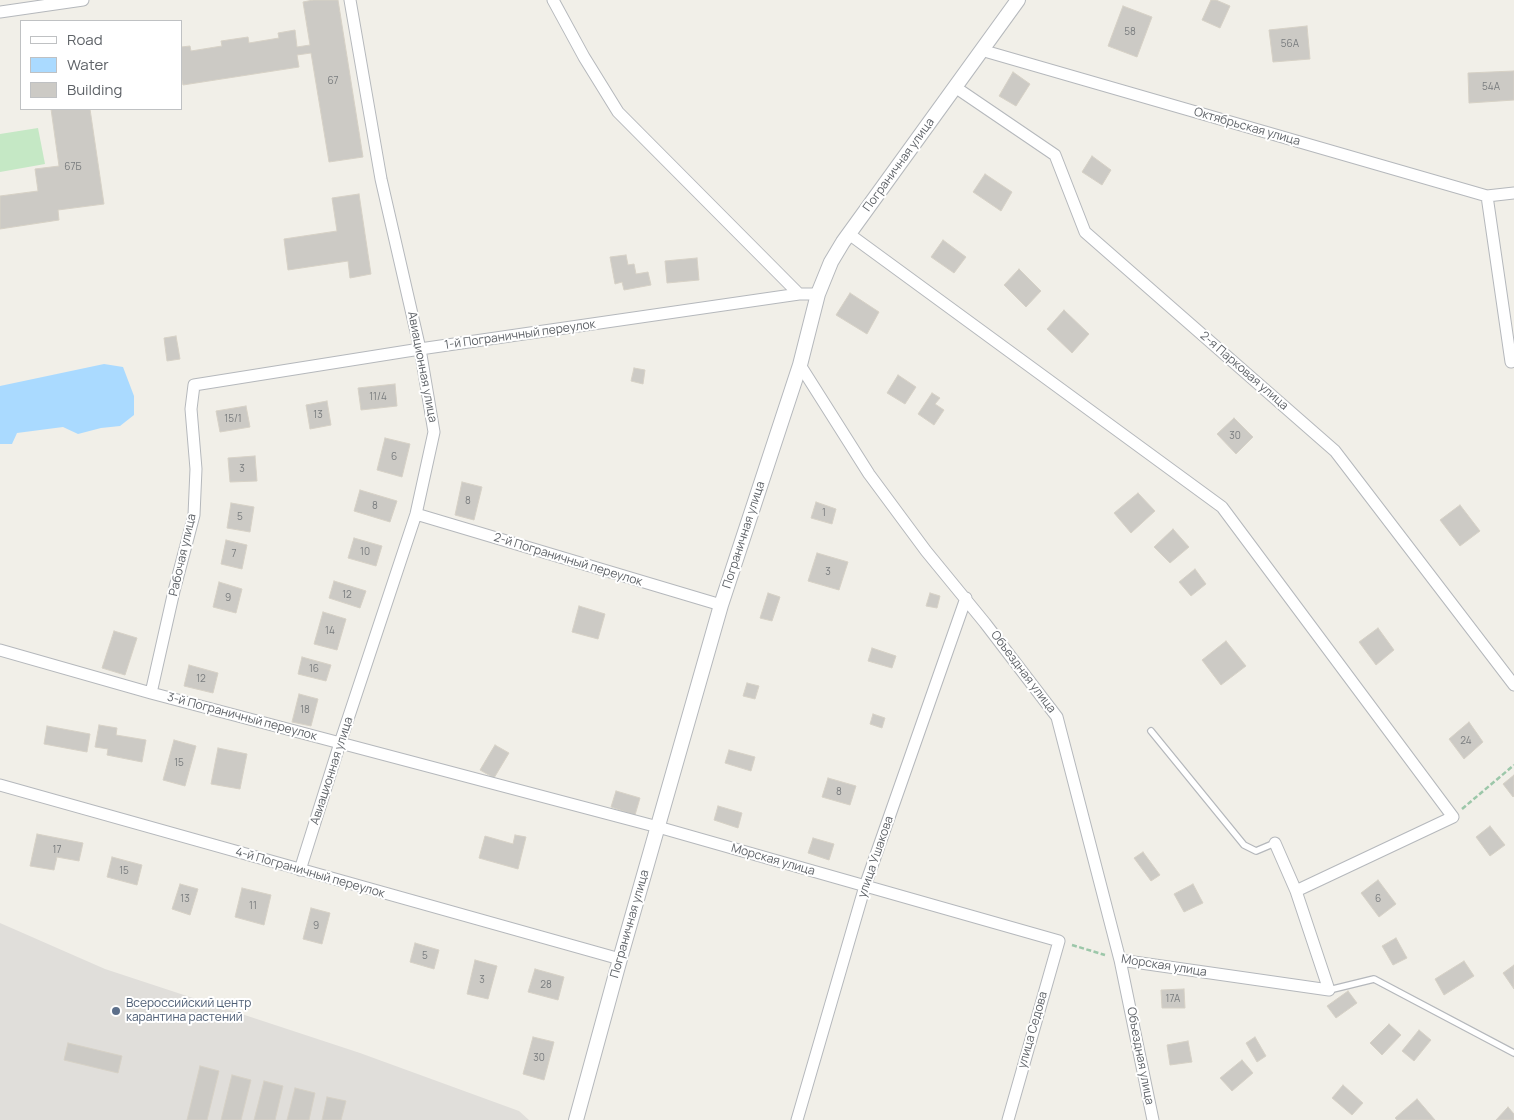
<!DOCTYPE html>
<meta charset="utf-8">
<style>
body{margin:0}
#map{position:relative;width:1514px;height:1120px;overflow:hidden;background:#f1efe8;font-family:Manrope,sans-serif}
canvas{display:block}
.legend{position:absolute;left:20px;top:20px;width:162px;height:90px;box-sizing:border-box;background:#fff;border:1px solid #bfc1c3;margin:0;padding:6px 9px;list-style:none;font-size:15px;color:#5f6368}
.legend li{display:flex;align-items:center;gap:10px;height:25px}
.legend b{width:25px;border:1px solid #bfc1c3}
</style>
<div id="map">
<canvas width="1514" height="1120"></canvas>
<ul class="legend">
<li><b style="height:6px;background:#fff"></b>Road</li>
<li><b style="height:14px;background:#aadaff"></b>Water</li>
<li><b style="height:14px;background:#cccac5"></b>Building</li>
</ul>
</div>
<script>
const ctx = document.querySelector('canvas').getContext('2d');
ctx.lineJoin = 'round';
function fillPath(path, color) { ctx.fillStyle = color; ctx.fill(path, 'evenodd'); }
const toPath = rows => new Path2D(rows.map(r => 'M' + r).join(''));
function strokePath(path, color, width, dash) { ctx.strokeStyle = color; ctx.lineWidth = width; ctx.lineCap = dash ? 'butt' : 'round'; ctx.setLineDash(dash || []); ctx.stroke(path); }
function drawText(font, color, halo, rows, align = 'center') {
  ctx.font = font + ' Manrope,sans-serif'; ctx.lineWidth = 4; ctx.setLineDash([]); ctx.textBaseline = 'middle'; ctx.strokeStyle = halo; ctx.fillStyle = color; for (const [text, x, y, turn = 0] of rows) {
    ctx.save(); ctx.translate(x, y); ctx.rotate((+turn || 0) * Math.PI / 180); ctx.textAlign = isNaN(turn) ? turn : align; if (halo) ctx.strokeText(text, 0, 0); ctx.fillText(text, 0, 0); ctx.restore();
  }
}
fillPath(toPath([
 [0,923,105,969,360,1053,519,1111,529,1120,0,1120]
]), '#e0deda');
fillPath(toPath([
 [38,128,45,164,0,172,0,134]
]), '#c5e8c5');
fillPath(toPath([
 [104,364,123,367,134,396,134,415,120,426,101,428,78,434,63,427,17,433,12,444,0,444,0,386]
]), '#aadaff');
const building = toPath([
 [313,0,338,0,363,157,329,162,311,53,297,55,299,67,183,85,181,76,181,47,190,46,191,51,222,46,221,41,248,37,249,43,279,38,278,33,295,30,297,47,310,45,303,2,313,0],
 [1211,0,1216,0,1230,6,1220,28,1202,20,1211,0],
 [1123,6,1152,17,1137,57,1108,46,1123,6],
 [1307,26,1310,59,1273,62,1269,30,1307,26],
 [1514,71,1514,100,1469,103,1468,73,1514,71],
 [1013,72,1030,84,1016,106,999,96,1013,72],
 [51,109,90,109,104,204,58,210,59,220,0,229,0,196,38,191,35,169,59,166,51,109],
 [1092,156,1111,170,1102,185,1082,172,1092,156],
 [985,174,1012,192,1001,211,973,192,985,174],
 [359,194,371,274,350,278,348,261,288,270,284,239,337,231,332,198,359,194],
 [943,240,966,257,954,273,931,257,943,240],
 [626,255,628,265,634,264,636,274,648,272,651,285,624,290,622,282,615,284,610,257,626,255],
 [697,258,699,280,667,283,665,261,697,258],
 [1019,269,1041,291,1026,307,1004,285,1019,269],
 [850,293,879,312,867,334,836,315,850,293],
 [1064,310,1089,334,1072,353,1047,329,1064,310],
 [176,336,180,359,167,361,164,338,176,336],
 [634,368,645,370,643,384,631,381,634,368],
 [898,375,916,387,905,404,887,393,898,375],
 [395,384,397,406,361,410,358,388,395,384],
 [932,393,940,398,935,404,944,410,934,425,918,414,932,393],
 [327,401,331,425,310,429,306,405,327,401],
 [246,406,250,427,220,432,216,411,246,406],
 [1234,418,1253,437,1236,454,1217,434,1234,418],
 [385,438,410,444,402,477,377,470,385,438],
 [255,456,257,481,230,482,228,458,255,456],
 [462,482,482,487,474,520,455,515,462,482],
 [360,490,397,501,390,522,354,511,360,490],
 [1138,493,1155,511,1131,533,1114,513,1138,493],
 [816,502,836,509,832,524,811,518,816,502],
 [231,503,254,507,250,532,227,528,231,503],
 [1460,505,1480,531,1460,546,1440,520,1460,505],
 [1173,529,1189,547,1170,563,1154,547,1173,529],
 [354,538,382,546,376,566,348,558,354,538],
 [226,540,247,545,242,569,221,564,226,540],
 [817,553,848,562,839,590,808,581,817,553],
 [1195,569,1206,584,1191,596,1179,582,1195,569],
 [334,581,366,591,360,608,329,598,334,581],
 [219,582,242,589,236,613,213,607,219,582],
 [768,593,780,597,772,621,760,618,768,593],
 [930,593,940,596,937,608,926,606,930,593],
 [579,606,605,614,598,639,572,632,579,606],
 [323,612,346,619,337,650,314,644,323,612],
 [1378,628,1394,650,1376,665,1359,642,1378,628],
 [114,631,137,638,125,675,102,668,114,631],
 [1226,641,1246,666,1221,685,1202,660,1226,641],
 [872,648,896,656,892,668,868,661,872,648],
 [302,657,331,665,326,681,298,674,302,657],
 [189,665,218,673,213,693,184,686,189,665],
 [747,683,759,686,755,699,743,696,747,683],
 [299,694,318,699,311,726,292,722,299,694],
 [873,714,885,718,882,728,870,724,873,714],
 [1469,722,1483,742,1464,759,1449,739,1469,722],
 [99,725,117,728,116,735,146,740,142,762,107,755,108,749,95,747,99,725],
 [47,726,90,734,87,752,44,744,47,726],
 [174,740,196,746,185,786,163,780,174,740],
 [495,745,509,753,494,778,480,770,495,745],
 [218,748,247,754,240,789,211,784,218,748],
 [729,750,755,757,751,771,725,763,729,750],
 [1514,775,1514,796,1513,797,1503,784,1514,775],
 [828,778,856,786,850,805,822,797,828,778],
 [616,791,640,798,635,815,611,807,616,791],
 [718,806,742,813,738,828,714,820,718,806],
 [1490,826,1505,845,1490,856,1476,837,1490,826],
 [37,834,83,843,79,861,57,857,54,870,30,866,37,834],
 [515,835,526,837,518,869,479,858,485,836,513,844,515,835],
 [813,838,834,844,829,860,808,853,813,838],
 [1143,852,1160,875,1151,881,1134,858,1143,852],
 [112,857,142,865,137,885,107,877,112,857],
 [1378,880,1396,904,1379,917,1361,893,1378,880],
 [180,884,198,889,190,915,172,909,180,884],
 [1193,884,1203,903,1184,912,1174,894,1193,884],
 [242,888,271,895,264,925,235,917,242,888],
 [311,908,330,913,322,944,303,939,311,908],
 [1396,938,1407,958,1393,965,1382,946,1396,938],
 [415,943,439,950,434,969,410,962,415,943],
 [475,960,497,966,488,999,467,994,475,960],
 [1464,961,1474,976,1444,995,1435,979,1464,961],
 [1514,965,1514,989,1503,973,1514,965],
 [535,969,564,977,558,1000,528,992,535,969],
 [1184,989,1185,1008,1162,1008,1161,990,1184,989],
 [1348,991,1357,1003,1336,1018,1327,1006,1348,991],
 [1389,1024,1401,1035,1382,1055,1370,1043,1389,1024],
 [1419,1030,1431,1040,1414,1061,1402,1051,1419,1030],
 [533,1037,554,1042,544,1080,523,1074,533,1037],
 [1255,1037,1266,1056,1257,1062,1246,1043,1255,1037],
 [1188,1041,1192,1062,1170,1065,1167,1045,1188,1041],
 [68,1043,122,1056,118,1073,64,1060,68,1043],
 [1242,1060,1253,1073,1232,1091,1220,1078,1242,1060],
 [200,1066,219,1071,207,1120,187,1120,200,1066],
 [232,1075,251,1080,241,1120,221,1120,232,1075],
 [264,1081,283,1086,275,1120,254,1120,264,1081],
 [1343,1085,1363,1103,1352,1115,1332,1098,1343,1085],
 [295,1088,315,1093,309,1120,287,1120,295,1088],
 [327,1097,346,1101,341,1120,322,1120,327,1097],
 [1417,1099,1435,1120,1397,1120,1395,1118,1417,1099],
 [1508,1107,1514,1114,1514,1120,1496,1120,1508,1107]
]);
fillPath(building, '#cccac5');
strokePath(building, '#d6d1c6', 1);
const service = toPath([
 [1151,731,1244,845,1256,851,1275,843],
 [1329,990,1374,979,1514,1053]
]);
const minor = toPath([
 [553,0,584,57,618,112,799,294],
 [0,12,83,0],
 [981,50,1487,196,1514,193],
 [955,87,1055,155,1085,232,1335,451,1514,685],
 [1487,196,1511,362],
 [849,234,1222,507,1453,817,1296,891,1329,990,1120,960],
 [800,365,869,474,926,551,985,623,1057,717,1120,960,1153,1120],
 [416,514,721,605],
 [0,650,151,693,658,827,1059,941,1008,1120],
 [151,693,174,591,194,515,196,469,191,409,194,385,420,349,799,294,818,294],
 [0,785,620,959],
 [1275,843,1296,891],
 [300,870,340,743,416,514,434,432,420,349,381,179,350,0],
 [797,1120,865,886,966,598]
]);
const tertiary = toPath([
 [576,1120,620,959,721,605,800,365,818,294,831,262,843,242,1018,0]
]);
strokePath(service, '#b5b8bc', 8);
strokePath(minor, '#b5b8bc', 13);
strokePath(tertiary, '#b5b8bc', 16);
strokePath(toPath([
 [1462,809,1514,765],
 [1072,945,1105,955]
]), '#9cc7a9', 2.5, [5, 2.5]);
strokePath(service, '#fff', 5.5);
strokePath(minor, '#fff', 11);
strokePath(tertiary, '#fff', 14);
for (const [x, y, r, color] of [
 [116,1011,5,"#5c6f8a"]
]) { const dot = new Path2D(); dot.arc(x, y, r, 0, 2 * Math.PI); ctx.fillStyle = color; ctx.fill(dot); strokePath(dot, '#fff', 2); }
drawText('10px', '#7a7d7f', null, [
 ["58",1130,32],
 ["56А",1290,44],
 ["67",333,81],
 ["54А",1491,87],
 ["67Б",73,167],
 ["11/4",378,397],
 ["13",318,415],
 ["15/1",233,419],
 ["30",1235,436],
 ["6",394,457],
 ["3",242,469],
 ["8",468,501],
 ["8",375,506],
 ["1",824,513],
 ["5",240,517],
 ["10",365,552],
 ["7",234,554],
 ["3",828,572],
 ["12",347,595],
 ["9",228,598],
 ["14",330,631],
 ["16",314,669],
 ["12",201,679],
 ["18",305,710],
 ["24",1466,741],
 ["15",179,763],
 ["8",839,792],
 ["17",57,850],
 ["15",124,871],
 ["13",185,899],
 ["6",1378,899],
 ["11",253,906],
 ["9",316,926],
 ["5",425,956],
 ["3",482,980],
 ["28",546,985],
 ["17А",1173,999],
 ["30",539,1058]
]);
drawText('12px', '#5f6368', '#fff', [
 ["Октябрьская улица",1247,127,16],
 ["Пограничная улица",899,165,-54],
 ["1-й Пограничный переулок",520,335,-8],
 ["Авиационная улица",422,367,79],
 ["2-я Парковая улица",1244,371,41],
 ["Пограничная улица",744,535,-72],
 ["Рабочая улица",183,555,-77],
 ["2-й Пограничный переулок",568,560,17],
 ["Объездная улица",1023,672,53],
 ["3-й Пограничный переулок",242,717,15],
 ["Авиационная улица",332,771,-72],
 ["улица Ушакова",876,857,-71],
 ["Морская улица",773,860,16],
 ["4-й Пограничный переулок",310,873,16],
 ["Пограничная улица",630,924,-74],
 ["Морская улица",1164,966,9],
 ["улица Седова",1033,1030,-74],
 ["Объездная улица",1140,1056,79]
]);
drawText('12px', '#4e5e75', '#fff', [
 ["Всероссийский центр",126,1004],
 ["карантина растений",126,1018]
], 'left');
</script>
